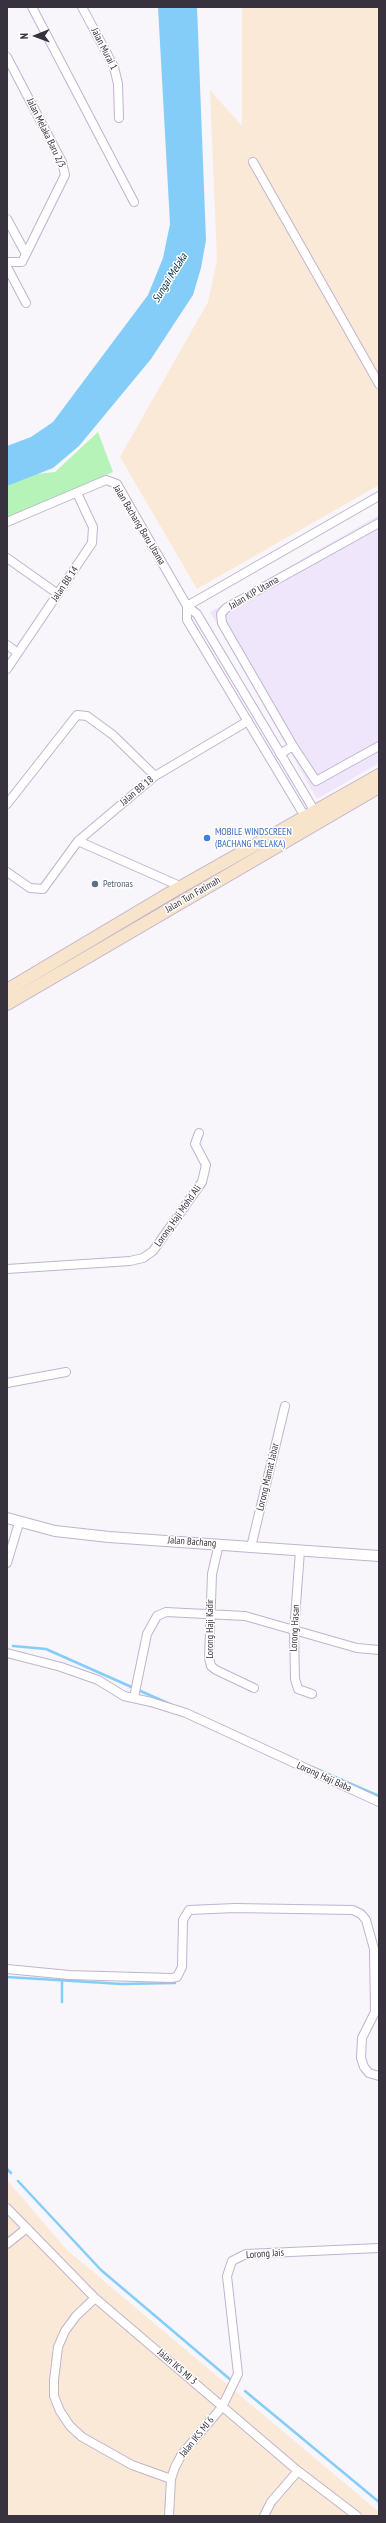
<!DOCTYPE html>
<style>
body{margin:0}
#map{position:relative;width:386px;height:2523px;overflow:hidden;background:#f8f5fb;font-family:"PT Sans Narrow",sans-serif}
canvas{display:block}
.frame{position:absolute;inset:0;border:8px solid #37323d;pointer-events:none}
.north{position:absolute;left:16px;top:16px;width:40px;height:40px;-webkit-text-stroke:3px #fff;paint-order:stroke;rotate:269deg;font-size:11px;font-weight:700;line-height:16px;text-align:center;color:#37323d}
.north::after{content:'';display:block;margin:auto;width:14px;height:18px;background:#37323d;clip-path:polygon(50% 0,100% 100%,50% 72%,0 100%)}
</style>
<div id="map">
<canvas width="386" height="2523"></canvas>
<div class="frame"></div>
<div class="north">N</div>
</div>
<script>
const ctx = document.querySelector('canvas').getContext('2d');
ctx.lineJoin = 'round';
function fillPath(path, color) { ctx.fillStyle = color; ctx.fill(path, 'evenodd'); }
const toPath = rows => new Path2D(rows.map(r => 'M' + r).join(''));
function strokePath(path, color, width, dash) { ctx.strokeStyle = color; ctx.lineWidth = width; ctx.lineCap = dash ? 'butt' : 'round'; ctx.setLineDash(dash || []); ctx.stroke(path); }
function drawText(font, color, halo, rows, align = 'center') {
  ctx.font = font + ' "PT Sans Narrow",sans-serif'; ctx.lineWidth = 3; ctx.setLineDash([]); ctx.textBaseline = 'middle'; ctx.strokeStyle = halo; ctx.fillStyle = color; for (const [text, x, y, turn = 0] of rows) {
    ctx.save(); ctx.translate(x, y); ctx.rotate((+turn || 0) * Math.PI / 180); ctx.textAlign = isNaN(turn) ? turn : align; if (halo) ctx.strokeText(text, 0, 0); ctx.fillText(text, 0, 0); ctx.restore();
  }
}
fillPath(toPath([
 [379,515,379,763,317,799,210,612]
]), '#f0e6fb');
fillPath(toPath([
 [242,7,379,7,379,485,197,589,120,457,208,302,217,260,210,90,242,126],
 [7,2180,67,2250,379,2512,379,2516,7,2516]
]), '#fbe9d8');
fillPath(toPath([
 [98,432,113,472,7,518,7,477,55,472]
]), '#b5f3b9');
fillPath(toPath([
 [158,7,197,7,206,240,201,268,193,295,151,359,79,446,53,468,7,486,7,446,31,437,53,422,148,295,163,258,170,224]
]), '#85cdf9');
strokePath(toPath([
 [13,1646,46,1649,172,1705],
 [312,1767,379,1796],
 [7,1977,122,1984,175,1983],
 [62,1979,62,2002],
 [7,2169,11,2173],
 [18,2181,101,2270,232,2381],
 [245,2391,379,2502]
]), '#85cdf9', 2.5);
const minor = toPath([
 [32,7,134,202],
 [82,7,114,67,118,84,119,118],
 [7,57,62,162,65,175,22,262,7,262],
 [253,162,379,384],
 [7,219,26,254],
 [7,267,26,303],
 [7,522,106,480,117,484,187,606,197,614,317,815],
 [7,558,58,594],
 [187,606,187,620,307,820],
 [187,606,379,496],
 [7,645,18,653],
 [7,669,92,543,93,527,77,493],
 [293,746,222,623,221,614,226,608,379,523],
 [280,754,293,746,316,781,379,746],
 [7,804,77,715,87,716,113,735,155,776],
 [78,841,182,887],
 [7,872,30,888,43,889,78,841,155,776,248,721],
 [7,1269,130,1261,143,1258,153,1251,202,1182,206,1165,195,1144,199,1133],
 [7,1383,66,1372],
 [219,1544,212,1574,209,1658,211,1666,216,1670,254,1688],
 [251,1547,285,1406],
 [300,1551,294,1631,295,1679,298,1689,312,1694],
 [7,1563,19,1523],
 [7,1653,61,1667,98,1680,124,1696,151,1702,186,1713,379,1802],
 [134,1697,147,1634,157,1616,166,1612,245,1616,357,1648,379,1650],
 [7,1969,69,1975,171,1978,177,1977,182,1967,183,1920,189,1910,235,1908,353,1910,361,1914,366,1920,374,1949,375,2012,362,2038,361,2058,364,2067,369,2073,379,2076],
 [7,2208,95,2298,298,2471,357,2516],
 [7,2244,27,2228],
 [95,2298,76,2316,65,2331,58,2347,54,2380,54,2396,60,2411,70,2426,82,2437,132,2465,171,2479],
 [169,2516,171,2479,175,2467,182,2454,222,2407,238,2374,227,2276,232,2261,246,2254,379,2248],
 [264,2516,271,2502,298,2471]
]);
const tertiary = toPath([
 [7,1518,55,1531,109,1537,379,1556]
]);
const secondary = toPath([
 [7,990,170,893,379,775],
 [7,1004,379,787]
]);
strokePath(minor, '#c1b3cf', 10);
strokePath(tertiary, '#c1b3cf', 12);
strokePath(secondary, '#c1b3cf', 14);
strokePath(minor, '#fff', 8);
strokePath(tertiary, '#fff', 10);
strokePath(secondary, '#f7e4ca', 12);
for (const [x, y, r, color] of [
 [207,838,4,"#3f7fe0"],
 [95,884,4,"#5c6f8a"]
]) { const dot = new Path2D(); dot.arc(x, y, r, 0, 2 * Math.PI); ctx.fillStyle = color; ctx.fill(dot); strokePath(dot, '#fff', 1.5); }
drawText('10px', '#37323d', '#fff', [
 ["Jalan Murai 1",104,49,63],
 ["Jalan Melaka Baru 2/3",46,133,64],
 ["Jalan Bachang Baru Utama",139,525,59],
 ["Jalan BB 14",65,584,-56],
 ["Jalan KIP Utama",254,593,-30],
 ["Jalan BB 18",137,791,-40],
 ["Jalan Tun Fatimah",193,895,-30],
 ["Lorong Haji Mohd Ali",178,1216,-55],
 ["Lorong Mamat Jabar",268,1477,-77],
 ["Jalan Bachang",192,1542,4],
 ["Lorong Hasan",295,1628,-87],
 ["Lorong Haji Kadir",210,1629,-90],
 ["Lorong Haji Baba",324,1777,24],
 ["Lorong Jais",265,2254,-4],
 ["Jalan IKS MJ 3",177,2367,41],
 ["Jalan IKS MJ 6",197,2437,-51]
]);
drawText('10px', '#366cbe', '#fff', [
 ["MOBILE WINDSCREEN",215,832],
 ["(BACHANG MELAKA)",215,844]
], 'left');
drawText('10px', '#4e5e75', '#fff', [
 ["Petronas",103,884]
], 'left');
drawText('italic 11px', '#022d43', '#fff', [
 ["Sungai Melaka",170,278,-58]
]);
</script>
